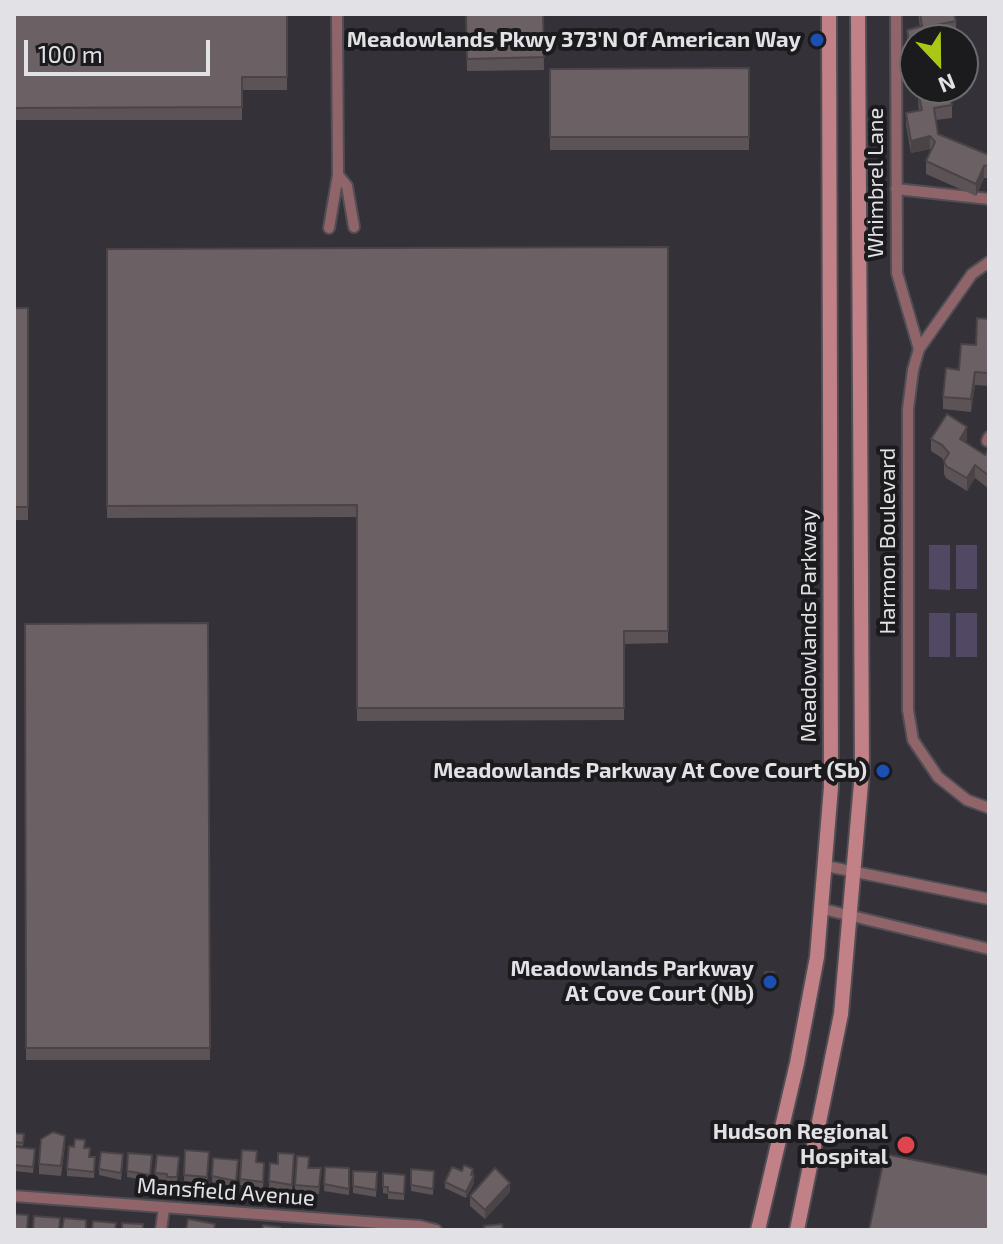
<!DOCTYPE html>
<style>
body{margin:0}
#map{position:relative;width:1003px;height:1244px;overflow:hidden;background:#343139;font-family:"Exo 2",sans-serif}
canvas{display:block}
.frame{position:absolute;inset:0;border:16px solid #e2e1e5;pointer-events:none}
.north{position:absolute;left:899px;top:24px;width:80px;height:80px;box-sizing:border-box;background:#1b1a1d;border:2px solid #6b6a6d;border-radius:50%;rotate:158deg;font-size:22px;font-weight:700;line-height:32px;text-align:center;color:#e2e1e5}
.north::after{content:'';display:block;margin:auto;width:28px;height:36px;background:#abc716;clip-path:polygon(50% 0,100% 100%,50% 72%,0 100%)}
.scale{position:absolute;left:24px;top:40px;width:186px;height:36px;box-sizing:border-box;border:4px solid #e2e1e5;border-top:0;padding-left:10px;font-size:24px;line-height:28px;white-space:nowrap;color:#e2e1e5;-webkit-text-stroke:6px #1b1a1d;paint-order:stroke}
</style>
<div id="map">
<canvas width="1003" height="1244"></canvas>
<div class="frame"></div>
<div class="north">N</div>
<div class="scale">100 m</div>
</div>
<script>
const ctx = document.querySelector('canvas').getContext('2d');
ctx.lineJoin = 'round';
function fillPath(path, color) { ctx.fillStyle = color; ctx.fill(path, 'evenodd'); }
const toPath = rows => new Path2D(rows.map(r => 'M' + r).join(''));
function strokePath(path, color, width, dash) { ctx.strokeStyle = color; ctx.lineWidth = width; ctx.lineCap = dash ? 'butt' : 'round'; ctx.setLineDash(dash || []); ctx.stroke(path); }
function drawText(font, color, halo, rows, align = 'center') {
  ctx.font = font + ' "Exo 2",sans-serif'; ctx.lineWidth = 8; ctx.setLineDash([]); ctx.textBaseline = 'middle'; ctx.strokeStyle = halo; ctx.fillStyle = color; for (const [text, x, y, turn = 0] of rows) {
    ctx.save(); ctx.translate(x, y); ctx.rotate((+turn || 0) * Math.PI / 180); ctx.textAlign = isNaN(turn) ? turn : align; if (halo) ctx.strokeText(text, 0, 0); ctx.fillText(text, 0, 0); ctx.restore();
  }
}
fillPath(toPath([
 [929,545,950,545,950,590,929,589],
 [956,545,977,545,977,589,956,589],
 [929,613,950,613,950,657,929,657],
 [956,613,977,613,977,657,956,657]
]), '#514863');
const street = toPath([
 [337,14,338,175],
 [896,14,897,273,919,349],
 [896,189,989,199],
 [329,228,338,175,347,186,354,227],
 [989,262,972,274,919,349,913,370,908,409,908,710,913,740,938,777,967,800,989,808],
 [987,441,989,437],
 [826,866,989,899],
 [823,909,989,949],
 [14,1196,420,1226,436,1230],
 [161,1230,164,1208]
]);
const secondary = toPath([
 [758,1230,797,1063,817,957,831,787,829,14],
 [797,1230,841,1014,862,772,858,14]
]);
strokePath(street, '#504d55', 14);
strokePath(secondary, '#504d55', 18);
strokePath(street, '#8f6569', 10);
strokePath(secondary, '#c28187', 14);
fillPath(toPath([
 [14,14,287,14,287,90,242,90,242,120,14,120],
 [466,14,543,14,544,70,467,71],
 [918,14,954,14,956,21,956,33,915,40,915,69,912,70,907,42,907,30,920,27],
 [749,68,749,150,550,150,550,69],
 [917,88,962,88,949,90,952,105,952,118,936,120,938,134,989,155,989,178,984,178,976,196,926,174,926,161,931,150,930,149,911,153,906,125,906,113,919,110],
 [668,247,668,643,624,644,624,720,357,721,357,517,107,518,107,249],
 [14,308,28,308,28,520,14,520],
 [989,319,989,386,975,385,971,412,943,409,943,397,976,345],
 [931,439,967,439,965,443,985,455,989,447,989,489,975,478,967,491,946,478,944,474,944,461,942,458,931,451],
 [208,623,210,1060,26,1060,25,624],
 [765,972,774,972,774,990,765,990],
 [14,1133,24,1134,23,1146,14,1145],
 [65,1145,61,1176,39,1174,39,1164],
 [14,1147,35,1156,33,1173,14,1171],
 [85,1148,95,1164,94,1178,67,1176,67,1169],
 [185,1150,209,1152,207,1184,184,1181],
 [242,1150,257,1163,264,1163,263,1189,240,1185],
 [128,1153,152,1155,150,1181,127,1177],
 [294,1154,292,1192,269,1188,270,1163,278,1164],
 [157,1155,179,1163,177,1183,167,1183,167,1180,155,1179],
 [213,1158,238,1167,236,1187,212,1182],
 [123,1161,121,1180,99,1175,99,1169],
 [325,1167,349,1168,349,1195,324,1191],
 [309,1168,321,1168,319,1194,295,1192,295,1185],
 [411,1169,434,1171,433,1195,411,1191],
 [473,1169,474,1183,466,1198,445,1188,445,1182,462,1171],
 [353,1171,377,1172,376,1197,353,1193],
 [383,1173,405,1175,404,1200,388,1199,388,1194,383,1193],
 [510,1192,485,1219,470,1206,470,1196]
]), '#5c5356');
fillPath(toPath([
 [912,57,915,57,915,69,912,70],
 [930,136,930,149,911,153,911,141],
 [984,166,984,178,976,196,976,184],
 [975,372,975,385,971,412,971,399],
 [967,427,967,439,960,452,960,439],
 [975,465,975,478,967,491,967,478],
 [474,1176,474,1183,466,1198,466,1192],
 [510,1183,510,1192,485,1219,485,1210]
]), '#4b4446');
const building = toPath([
 [14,14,287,14,287,77,242,77,242,107,14,108,14,14],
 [466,14,543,14,544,57,467,59,466,14],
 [920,14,954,14,956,21,936,25,938,40,915,40,915,57,912,57,907,30,922,26,920,14],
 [749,68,749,137,550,137,550,69,749,68],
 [917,88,948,88,952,105,934,108,938,134,989,155,989,165,984,166,976,184,926,161,935,142,930,136,911,141,906,113,922,110,917,88],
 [668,247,668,631,624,631,624,708,357,708,357,505,107,506,107,249,668,247],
 [14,308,28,308,28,507,14,507,14,308],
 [977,318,989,319,989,373,975,372,971,399,943,397,946,368,959,370,961,344,976,345,977,318],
 [947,414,967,427,960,439,985,455,989,447,989,476,975,465,967,478,946,466,944,461,949,453,942,445,931,439,947,414],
 [208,623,210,1048,26,1048,25,624,208,623],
 [881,763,886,763,886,773,880,773,881,763],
 [765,972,774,972,774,987,765,987,765,972],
 [53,1132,65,1136,61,1166,39,1164,41,1139,53,1132],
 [14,1133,24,1134,23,1143,14,1142,14,1133],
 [75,1139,85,1140,84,1148,90,1148,89,1157,95,1157,94,1172,67,1169,69,1146,74,1147,75,1139],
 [14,1147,35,1149,33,1167,14,1165,14,1147],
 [185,1150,209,1152,207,1177,184,1175,185,1150],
 [242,1150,257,1151,256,1162,264,1163,263,1182,240,1179,242,1150],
 [101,1152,123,1154,121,1173,99,1169,101,1152],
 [128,1153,152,1155,150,1175,127,1171,128,1153],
 [278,1153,294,1154,292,1185,269,1181,270,1163,278,1164,278,1153],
 [885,1154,989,1175,989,1230,869,1230,885,1154],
 [157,1155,179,1157,177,1177,167,1177,167,1174,155,1173,157,1155],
 [297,1156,309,1157,308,1168,321,1168,319,1187,295,1185,297,1156],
 [213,1158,238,1160,236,1181,212,1176,213,1158],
 [464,1165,473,1169,471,1175,474,1176,466,1192,445,1182,452,1167,462,1171,464,1165],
 [325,1167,349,1168,349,1189,324,1184,325,1167],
 [495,1168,510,1183,485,1210,470,1196,495,1168],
 [411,1169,434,1171,433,1189,411,1185,411,1169],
 [353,1171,377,1172,376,1190,353,1186,353,1171],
 [383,1173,405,1175,404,1194,388,1192,388,1187,383,1187,383,1173],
 [14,1214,28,1215,27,1230,14,1230,14,1214],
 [34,1216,60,1218,59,1230,33,1230,34,1216],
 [64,1218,86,1220,86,1230,62,1230,64,1218],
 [188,1219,215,1224,214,1230,186,1230,188,1219],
 [93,1221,116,1223,115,1230,92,1230,93,1221],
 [122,1223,143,1224,143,1230,122,1230,122,1223],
 [502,1224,503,1230,485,1230,484,1226,502,1224],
 [263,1225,280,1227,279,1230,262,1230,263,1225]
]);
fillPath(building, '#6b6164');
strokePath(building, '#4b4446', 2);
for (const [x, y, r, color] of [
 [817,40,8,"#1a4fb4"],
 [883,771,8,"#1a4fb4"],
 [770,982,8,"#1a4fb4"],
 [906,1145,10,"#e0444e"]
]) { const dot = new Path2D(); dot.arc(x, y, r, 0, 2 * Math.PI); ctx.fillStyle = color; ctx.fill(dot); strokePath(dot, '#1b1a1d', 3); }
drawText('bold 22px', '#e2e1e5', '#1b1a1d', [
 ["Meadowlands Pkwy 373'N Of American Way",801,40],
 ["Meadowlands Parkway At Cove Court (Sb)",867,771],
 ["Meadowlands Parkway",754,969],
 ["At Cove Court (Nb)",754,994],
 ["Hudson Regional",888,1132],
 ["Hospital",888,1157]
], 'right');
drawText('22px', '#e2e1e5', '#1b1a1d', [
 ["Whimbrel Lane",876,183,-90],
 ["Harmon Boulevard",888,541,-90],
 ["Meadowlands Parkway",809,626,-90],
 ["Mansfield Avenue",226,1192,4]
]);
</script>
